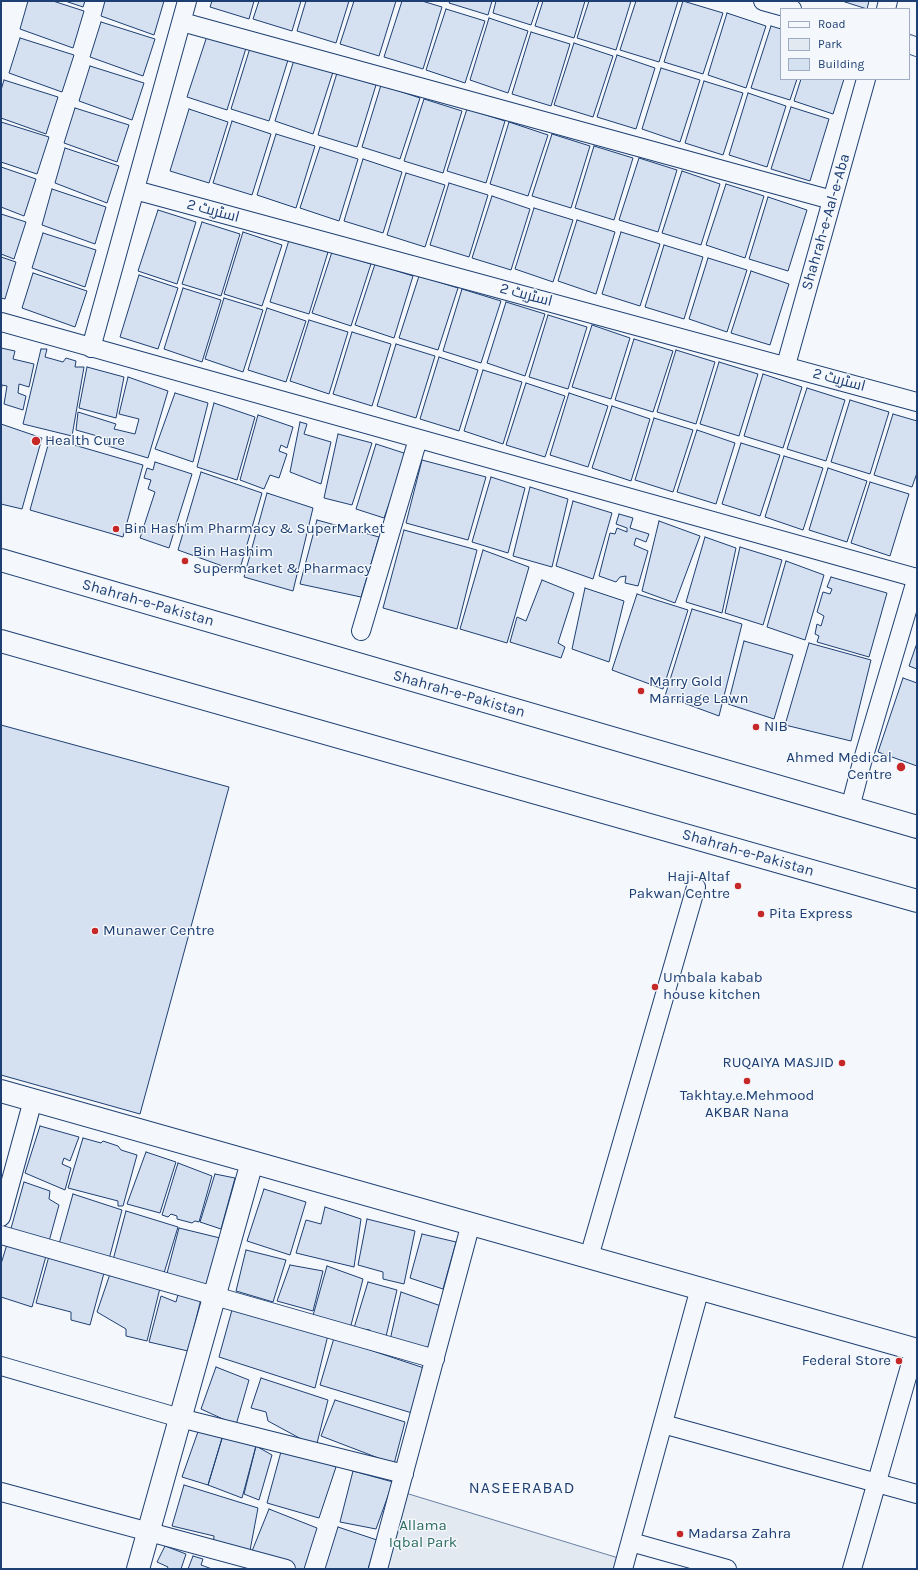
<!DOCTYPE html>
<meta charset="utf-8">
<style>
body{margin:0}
#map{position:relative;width:918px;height:1570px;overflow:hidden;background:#f4f7fb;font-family:Karla,sans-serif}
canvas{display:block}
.frame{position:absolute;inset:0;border:2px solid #1d3f73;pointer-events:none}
.legend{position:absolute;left:780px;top:8px;width:130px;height:72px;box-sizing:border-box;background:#f4f7fb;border:1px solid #9eadc5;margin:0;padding:5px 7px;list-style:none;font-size:12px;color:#1d3f73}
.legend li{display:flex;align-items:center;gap:8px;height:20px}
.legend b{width:20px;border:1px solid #9eadc5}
</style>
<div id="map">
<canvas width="918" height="1570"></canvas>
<div class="frame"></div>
<ul class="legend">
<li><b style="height:5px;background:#f4f7fb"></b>Road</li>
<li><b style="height:11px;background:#e3e9f0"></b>Park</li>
<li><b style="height:11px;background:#d5e0f0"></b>Building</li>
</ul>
</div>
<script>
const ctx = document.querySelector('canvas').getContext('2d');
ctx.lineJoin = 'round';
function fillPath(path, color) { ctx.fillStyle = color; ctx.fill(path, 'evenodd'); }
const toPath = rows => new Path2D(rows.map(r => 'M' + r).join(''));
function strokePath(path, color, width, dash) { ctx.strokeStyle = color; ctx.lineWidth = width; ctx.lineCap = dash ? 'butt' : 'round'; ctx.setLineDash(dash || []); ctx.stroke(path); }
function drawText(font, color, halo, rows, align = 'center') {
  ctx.font = font + ' Karla,Cairo,sans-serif'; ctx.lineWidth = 3; ctx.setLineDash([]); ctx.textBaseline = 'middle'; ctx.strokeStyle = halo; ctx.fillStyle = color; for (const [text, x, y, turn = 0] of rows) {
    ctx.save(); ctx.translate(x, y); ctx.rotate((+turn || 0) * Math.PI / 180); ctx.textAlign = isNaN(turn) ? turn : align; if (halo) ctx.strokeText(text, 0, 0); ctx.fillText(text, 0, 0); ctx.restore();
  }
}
const green = toPath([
 [399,1491,625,1560,623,1569,378,1569,399,1491]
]);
fillPath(green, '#e3e9f0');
strokePath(green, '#687fa3', 1);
const building = toPath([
 [28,1,53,1,84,11,73,48,20,29,28,1],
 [65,1,85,1,83,7,65,1],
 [105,1,164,1,154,35,101,16,105,1],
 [212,1,254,1,249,19,210,7,212,1],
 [259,1,301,1,292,31,253,19,259,1],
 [306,1,349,1,336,43,297,31,306,1],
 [354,1,396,1,379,56,340,44,354,1],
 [402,1,422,1,442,7,423,69,384,57,402,1],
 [450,1,492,1,488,15,449,3,450,1],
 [496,1,539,1,531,25,493,13,496,1],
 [543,1,585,1,574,38,535,26,543,1],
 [589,1,631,1,616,50,577,38,589,1],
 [636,1,678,1,659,62,620,50,636,1],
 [683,1,723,13,703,74,664,62,683,1],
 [842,1,869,1,867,9,842,1],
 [446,9,485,21,465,83,426,70,446,9],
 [727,13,766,26,746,88,708,75,727,13],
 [489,18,528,31,508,93,470,80,489,18],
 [101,22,155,39,143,76,90,57,101,22],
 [771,26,781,29,781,79,797,79,790,100,751,88,771,26],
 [531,32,570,44,551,106,512,94,531,32],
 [207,36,246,48,227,110,187,97,207,36],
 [20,38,74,55,62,92,9,73,20,38],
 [574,43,613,56,593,117,554,105,574,43],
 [250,48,288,60,269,121,231,109,250,48],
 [617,55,655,68,636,129,597,117,617,55],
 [294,60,333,72,313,134,275,121,294,60],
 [90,66,144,83,132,120,79,101,90,66],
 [661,68,700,80,680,142,642,129,661,68],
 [337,73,376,85,357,147,318,135,337,73],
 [801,79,844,79,833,114,794,101,801,79],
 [4,80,58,97,46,134,1,118,1,90,4,80],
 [704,81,743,93,723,155,685,143,704,81],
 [381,85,420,98,400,159,362,147,381,85],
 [748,93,786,106,767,167,729,155,748,93],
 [424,99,462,111,443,173,404,161,424,99],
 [791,107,829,119,810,181,771,169,791,107],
 [75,108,129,125,117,162,64,143,75,108],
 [189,109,228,122,209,183,170,171,189,109],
 [467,109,505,121,486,183,447,171,467,109],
 [232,121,271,134,252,195,213,183,232,121],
 [1,122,49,137,37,174,1,162,1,122],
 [509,122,548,135,528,196,490,184,509,122],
 [276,134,315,146,296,208,257,195,276,134],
 [552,134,590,146,571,208,532,196,552,134],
 [594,146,633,158,614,220,575,208,594,146],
 [320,147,358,159,339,221,300,208,320,147],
 [65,148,119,166,107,203,55,183,65,148],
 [639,158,677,170,658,232,619,220,639,158],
 [363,159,402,172,383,233,344,221,363,159],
 [1,167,36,179,24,216,1,207,1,167],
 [682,171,720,184,701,245,662,233,682,171],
 [406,173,445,185,425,247,387,235,406,173],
 [449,183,488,195,469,257,430,245,449,183],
 [726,184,764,196,745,258,706,245,726,184],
 [52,189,106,207,95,244,42,225,52,189],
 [492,196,530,209,511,270,472,258,492,196],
 [768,197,807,210,788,271,749,259,768,197],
 [534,208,573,220,553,282,515,269,534,208],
 [158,210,196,222,177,284,138,271,158,210],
 [1,214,26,222,14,259,1,254,1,214],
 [577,220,615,232,596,294,558,281,577,220],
 [202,222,240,234,221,296,182,284,202,222],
 [243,232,282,245,262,306,224,294,243,232],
 [621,232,660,244,640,306,602,294,621,232],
 [43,233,96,250,85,287,32,268,43,233],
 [289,240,328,252,309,314,270,302,289,240],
 [664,245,703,257,684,319,645,307,664,245],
 [332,252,371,264,351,326,312,313,332,252],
 [1,257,16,262,5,299,1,298,1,257],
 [708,258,747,270,727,332,689,319,708,258],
 [375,264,413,276,394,338,355,325,375,264],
 [751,271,789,284,770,345,731,333,751,271],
 [33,273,87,291,75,327,22,308,33,273],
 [139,275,178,288,158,349,120,337,139,275],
 [419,276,458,288,438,350,399,338,419,276],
 [183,288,221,300,202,362,164,349,183,288],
 [462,289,501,301,481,363,443,351,462,289],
 [224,298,263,310,243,372,205,359,224,298],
 [506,302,545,314,525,376,487,363,506,302],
 [267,308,306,321,286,382,248,370,267,308],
 [548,315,587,327,568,389,529,377,548,315],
 [309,320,348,332,329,394,290,381,309,320],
 [592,325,630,338,611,399,572,387,592,325],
 [352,332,391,344,372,406,333,394,352,332],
 [634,339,673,351,653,412,615,400,634,339],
 [396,344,435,356,416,418,377,406,396,344],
 [1,348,15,351,13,359,34,364,29,387,19,384,18,393,26,396,23,410,4,404,7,386,2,385,1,392,1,348],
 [41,349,47,349,45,357,63,362,66,358,76,361,75,367,84,367,72,436,23,424,41,349],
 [676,350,715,362,696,424,657,412,676,350],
 [439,357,478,370,459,431,420,419,439,357],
 [719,362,758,374,739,436,700,424,719,362],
 [87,367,124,377,116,418,79,408,87,367],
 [483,370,522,382,503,444,464,431,483,370],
 [763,374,802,387,783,448,744,436,763,374],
 [128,377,168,391,148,458,108,446,108,439,76,430,78,412,116,424,114,429,135,434,139,419,119,414,128,377],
 [526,383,565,396,545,457,506,445,526,383],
 [807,388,845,400,826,461,787,449,807,388],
 [175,393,208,403,193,462,155,449,175,393],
 [569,393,608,406,588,467,550,455,569,393],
 [850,400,889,412,870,474,831,462,850,400],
 [214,403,255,417,237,480,197,467,214,403],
 [612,406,650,419,631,481,592,468,612,406],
 [893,414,917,421,917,473,912,487,874,475,893,414],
 [258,415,293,427,287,448,281,445,279,451,287,454,279,478,270,475,264,489,240,480,258,415],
 [654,418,693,430,673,492,635,480,654,418],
 [300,422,307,424,304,434,331,442,321,484,290,472,300,422],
 [1,424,42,438,22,509,1,504,1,424],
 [697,430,735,443,716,504,677,492,697,430],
 [338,434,372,443,352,505,324,498,338,434],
 [50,438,143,465,123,537,30,510,50,438],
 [741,443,780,455,760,516,722,504,741,443],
 [376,444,407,454,384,518,356,509,376,444],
 [784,456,823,468,803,530,765,517,784,456],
 [422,460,486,477,468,540,406,523,422,460],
 [155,462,192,474,169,548,140,538,155,492,148,489,151,480,144,478,147,468,153,470,155,462],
 [828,468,867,481,847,542,809,530,828,468],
 [201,472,262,493,239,572,178,550,201,472],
 [491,477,525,488,508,553,472,542,491,477],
 [870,482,909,494,890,556,851,543,870,482],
 [530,487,568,499,552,567,513,556,530,487],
 [267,493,313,508,293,591,244,577,267,493],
 [573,501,612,513,593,579,556,566,573,501],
 [619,514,633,518,630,528,649,534,646,542,636,538,634,545,648,551,638,586,625,583,626,576,620,577,616,582,599,576,610,533,615,534,617,528,627,532,627,528,616,524,619,514],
 [317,520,379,537,361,597,300,584,317,520],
 [659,521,700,536,675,603,642,591,659,521],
 [404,530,477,550,457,629,383,608,404,530],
 [705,537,736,548,722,613,686,602,705,537],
 [740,547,782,560,763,625,725,613,740,547],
 [483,550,529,567,507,643,460,629,483,550],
 [786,561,824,575,805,640,767,627,786,561],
 [831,577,887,593,869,657,817,642,819,636,815,634,817,624,821,626,824,616,817,612,823,592,830,594,832,589,827,587,831,577],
 [542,580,574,593,558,643,565,647,561,658,510,642,517,617,526,621,542,580],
 [585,588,624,601,609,662,572,649,585,588],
 [637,594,688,610,663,689,612,670,637,594],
 [692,609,742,624,719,716,665,696,692,609],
 [744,641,793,655,774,719,728,704,744,641],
 [809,643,871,660,851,741,785,725,809,643],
 [917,643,917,669,909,666,917,643],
 [903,678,917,683,917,766,878,752,903,678],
 [1,725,229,787,140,1114,1,1075,1,725],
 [40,1126,79,1137,70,1161,64,1158,62,1164,71,1168,65,1190,25,1173,40,1126],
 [83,1138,101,1143,103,1141,118,1146,121,1150,137,1155,123,1206,118,1206,118,1201,68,1188,83,1138],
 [146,1152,176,1162,160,1213,127,1204,146,1152],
 [178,1163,212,1176,199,1222,195,1221,192,1223,177,1219,177,1216,171,1214,168,1217,162,1215,178,1163],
 [215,1174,235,1178,221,1229,200,1222,215,1174],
 [24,1182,50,1191,49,1199,59,1205,48,1245,10,1232,24,1182],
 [264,1189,306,1202,290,1255,247,1241,264,1189],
 [73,1194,122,1210,108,1263,59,1244,73,1194],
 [325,1207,361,1219,354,1267,296,1253,306,1220,321,1224,325,1207],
 [126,1211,178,1227,164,1273,113,1260,126,1211],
 [367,1219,415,1231,404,1284,383,1279,383,1272,358,1265,367,1219],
 [179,1228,220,1238,206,1287,166,1277,179,1228],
 [422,1234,456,1242,443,1289,410,1278,422,1234],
 [8,1241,46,1256,32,1307,1,1297,1,1264,8,1241],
 [246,1250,286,1260,273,1302,236,1291,246,1250],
 [49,1256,104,1273,90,1325,71,1320,71,1312,36,1303,49,1256],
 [290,1265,323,1271,313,1311,277,1301,290,1265],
 [327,1266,363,1279,350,1329,312,1319,327,1266],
 [110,1274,160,1288,147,1341,126,1336,126,1329,97,1312,110,1274],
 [368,1282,397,1290,384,1345,370,1342,370,1330,354,1328,368,1282],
 [179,1291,201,1299,188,1351,149,1342,161,1296,176,1302,179,1291],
 [401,1292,441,1306,430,1352,390,1340,401,1292],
 [232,1310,328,1335,315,1388,219,1357,232,1310],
 [334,1338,424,1368,412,1413,320,1385,334,1338],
 [216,1367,249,1380,236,1425,201,1409,216,1367],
 [261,1378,328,1400,316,1447,268,1421,266,1412,251,1408,261,1378],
 [335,1400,405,1422,394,1464,321,1436,335,1400],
 [200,1426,223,1435,208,1485,182,1477,200,1426],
 [223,1435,256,1446,242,1498,208,1485,223,1435],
 [256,1446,272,1455,259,1500,244,1494,256,1446],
 [282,1448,336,1467,319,1518,267,1503,282,1448],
 [353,1471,393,1482,376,1529,340,1522,353,1471],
 [184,1485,258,1508,248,1561,213,1547,214,1536,172,1526,184,1485],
 [269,1509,317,1528,304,1569,272,1569,248,1561,269,1509],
 [338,1527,377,1540,368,1569,325,1569,338,1527],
 [165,1546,186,1554,181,1569,167,1569,168,1567,157,1562,165,1546],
 [193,1556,203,1559,201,1565,212,1569,188,1569,193,1556]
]);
fillPath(building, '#d5e0f0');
strokePath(building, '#1d3f73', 1);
const minor = toPath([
 [763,1,792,9],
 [886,9,888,1],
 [182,22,832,200],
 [909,44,917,47],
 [135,190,917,402],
 [1,322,917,578],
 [91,348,187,1],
 [786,365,866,79],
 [361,631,418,439],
 [850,808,861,766,917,577],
 [1,1217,33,1100],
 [1,1235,435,1359],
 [589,1257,696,887],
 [1,1366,180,1418,404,1474],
 [663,1424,917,1494],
 [1,1492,286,1569],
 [631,1542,727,1569],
 [378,1569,471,1223],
 [623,1569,700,1288],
 [852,1569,915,1349]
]);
const tertiary = toPath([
 [1,1091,917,1350],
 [138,1569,252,1162]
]);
const trunk = toPath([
 [1,560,917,827],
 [1,641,917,901]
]);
strokePath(minor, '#1d3f73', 20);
strokePath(tertiary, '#1d3f73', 24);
strokePath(trunk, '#1d3f73', 24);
strokePath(minor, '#f4f7fb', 18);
strokePath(tertiary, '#f4f7fb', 22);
strokePath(trunk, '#f4f7fb', 22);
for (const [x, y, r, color] of [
 [36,441,5,"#c62828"],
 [116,529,4,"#c62828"],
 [185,561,4,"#c62828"],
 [641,691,4,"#c62828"],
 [756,727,4,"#c62828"],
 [901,767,5,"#c62828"],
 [738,886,4,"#c62828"],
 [761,914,4,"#c62828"],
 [95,931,4,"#c62828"],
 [655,987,4,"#c62828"],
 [842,1063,4,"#c62828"],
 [747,1081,4,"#c62828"],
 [899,1361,4,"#c62828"],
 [680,1534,4,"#c62828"]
]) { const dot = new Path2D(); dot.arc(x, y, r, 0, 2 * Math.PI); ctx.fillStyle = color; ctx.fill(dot); strokePath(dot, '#f4f7fb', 1.5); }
drawText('15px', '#1d3f73', '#f4f7fb', [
 ["اسٹریٹ 2",213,211,15],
 ["Shahrah-e-Aal-e-Aba",826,222,-74],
 ["اسٹریٹ 2",526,295,15],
 ["اسٹریٹ 2",839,380,15],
 ["Shahrah-e-Pakistan",148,603,16],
 ["Shahrah-e-Pakistan",459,694,16],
 ["Shahrah-e-Pakistan",748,853,16]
]);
drawText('15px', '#1d3f73', '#f4f7fb', [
 ["Health Cure",45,441],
 ["Bin Hashim Pharmacy & SuperMarket",124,529],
 ["Bin Hashim",193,552],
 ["Supermarket & Pharmacy",193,569],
 ["Marry Gold",649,682],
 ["Marriage Lawn",649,699],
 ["NIB",764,727],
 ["Ahmed Medical",892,758,"right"],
 ["Centre",892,775,"right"],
 ["Haji Altaf",730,877,"right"],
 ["Pakwan Centre",730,894,"right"],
 ["Pita Express",769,914],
 ["Munawer Centre",103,931],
 ["Umbala kabab",663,978],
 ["house kitchen",663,995],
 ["RUQAIYA MASJID",834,1063,"right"],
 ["Takhtay.e.Mehmood",747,1096,"center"],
 ["AKBAR Nana",747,1113,"center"],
 ["Federal Store",891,1361,"right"],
 ["Madarsa Zahra",688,1534]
], 'left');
drawText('15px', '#2c6c60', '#f4f7fb', [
 ["Allama",423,1526],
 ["Iqbal Park",423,1543]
]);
ctx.letterSpacing = '1px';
drawText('16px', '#1d3f73', '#f4f7fb', [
 ["NASEERABAD",522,1488]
]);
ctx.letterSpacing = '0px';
</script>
